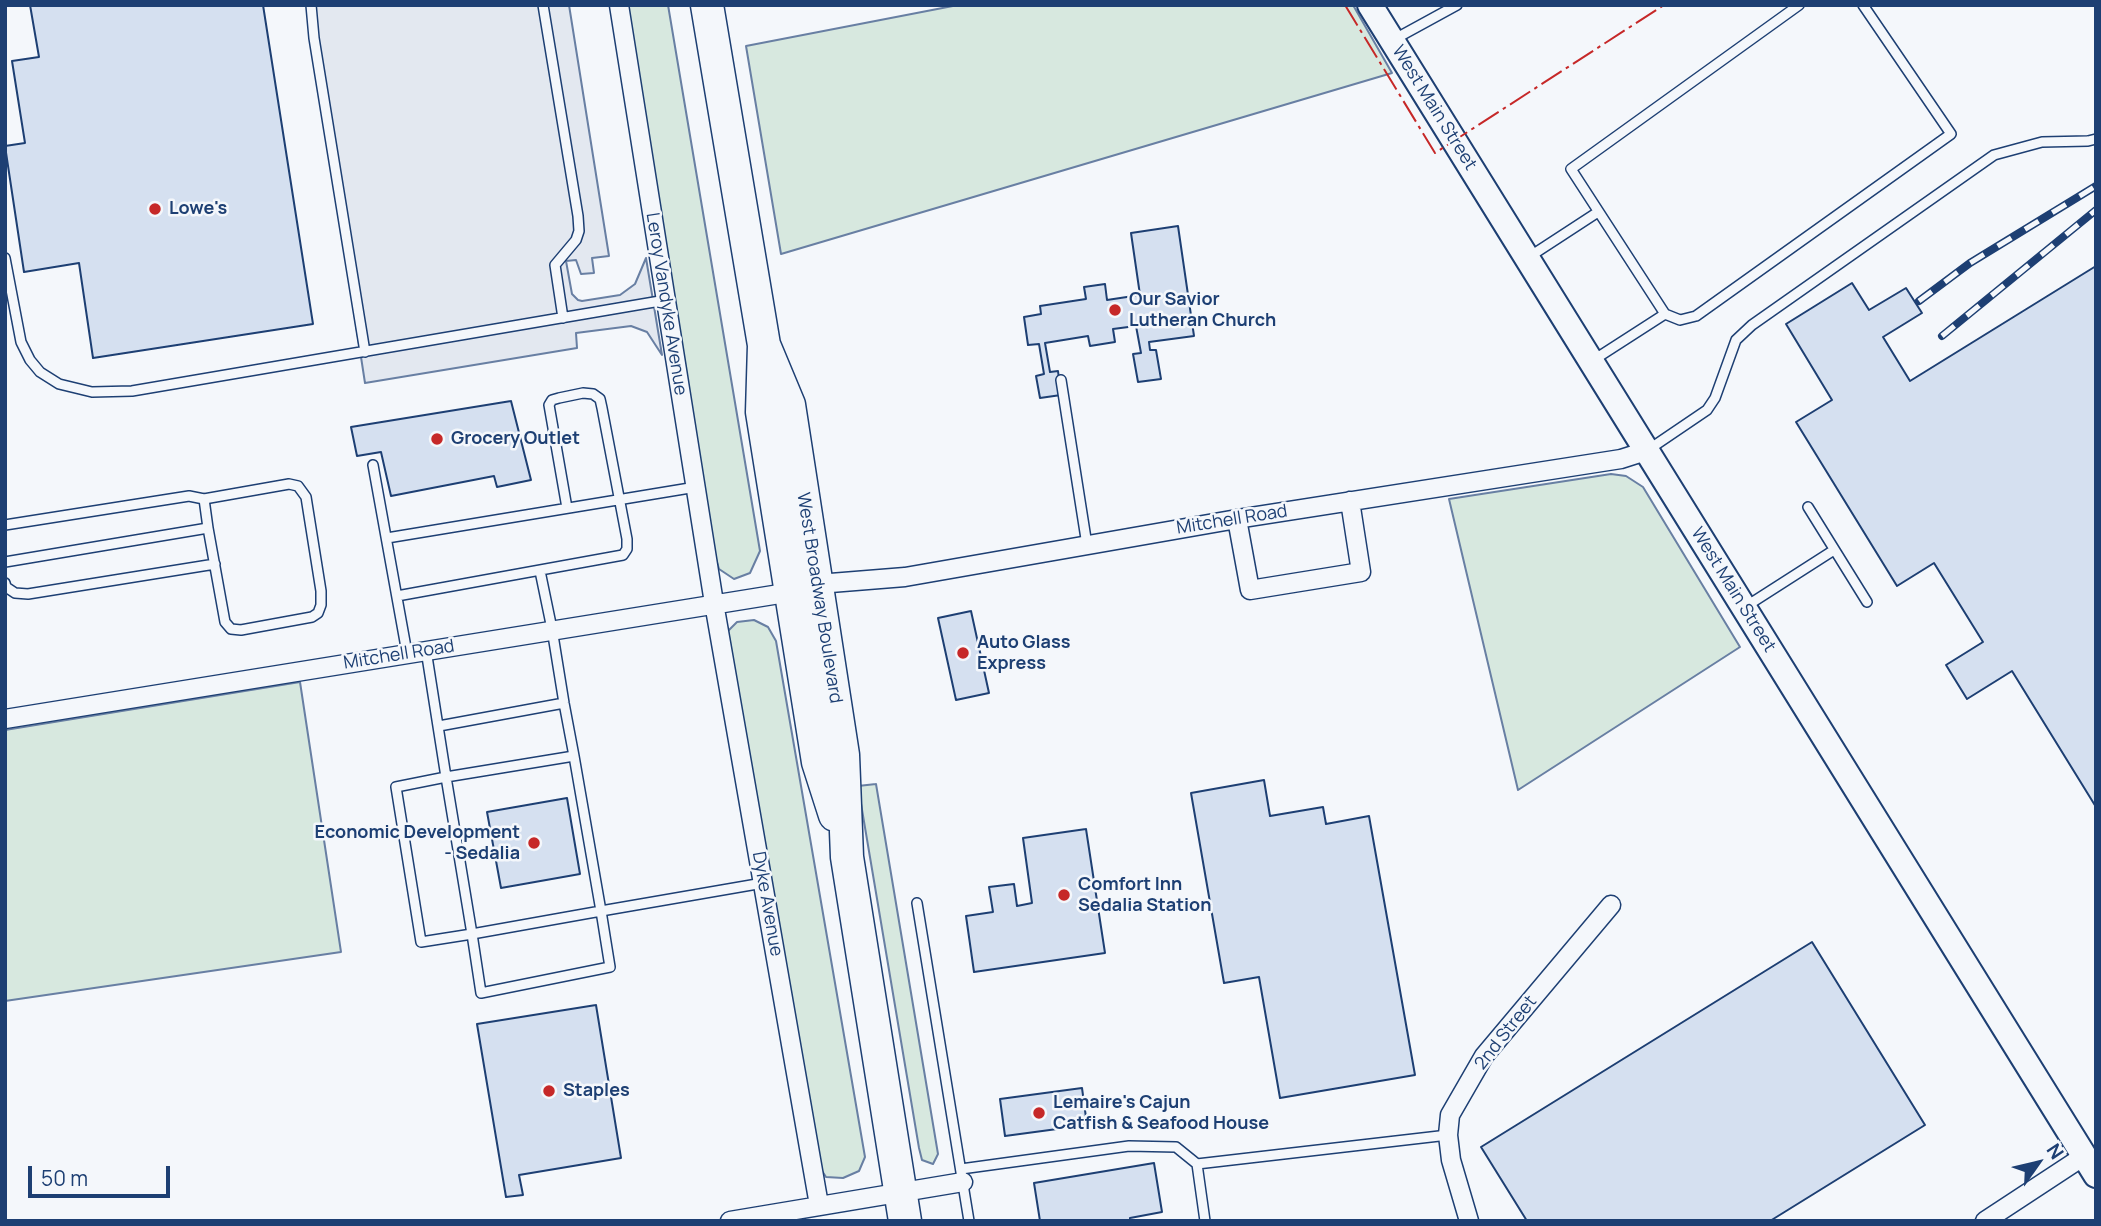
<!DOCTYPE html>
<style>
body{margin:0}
#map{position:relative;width:2101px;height:1226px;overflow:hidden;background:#f4f7fb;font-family:Manrope,sans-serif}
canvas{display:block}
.frame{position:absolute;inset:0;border:7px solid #1d3f73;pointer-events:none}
.north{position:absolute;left:2003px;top:1128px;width:70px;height:70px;-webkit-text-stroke:5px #f4f7fb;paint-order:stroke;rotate:56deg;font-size:19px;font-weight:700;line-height:28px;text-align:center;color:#1d3f73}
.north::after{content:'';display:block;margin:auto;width:24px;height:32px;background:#1d3f73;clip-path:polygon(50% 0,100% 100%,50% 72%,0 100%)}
.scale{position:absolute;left:28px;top:1166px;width:142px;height:32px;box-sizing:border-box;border:4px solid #1d3f73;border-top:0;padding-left:9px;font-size:21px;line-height:24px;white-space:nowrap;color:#1d3f73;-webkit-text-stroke:5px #f4f7fb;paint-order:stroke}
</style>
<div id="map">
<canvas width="2101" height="1226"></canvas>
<div class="frame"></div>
<div class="north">N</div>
<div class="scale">50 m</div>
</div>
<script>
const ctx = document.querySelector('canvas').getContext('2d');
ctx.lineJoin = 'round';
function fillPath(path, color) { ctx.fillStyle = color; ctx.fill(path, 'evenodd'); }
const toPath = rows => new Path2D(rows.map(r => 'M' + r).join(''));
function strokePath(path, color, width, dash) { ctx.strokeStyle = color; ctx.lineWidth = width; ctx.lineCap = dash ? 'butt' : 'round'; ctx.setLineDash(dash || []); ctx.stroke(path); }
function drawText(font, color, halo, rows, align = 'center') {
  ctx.font = font + ' Manrope,sans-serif'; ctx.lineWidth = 5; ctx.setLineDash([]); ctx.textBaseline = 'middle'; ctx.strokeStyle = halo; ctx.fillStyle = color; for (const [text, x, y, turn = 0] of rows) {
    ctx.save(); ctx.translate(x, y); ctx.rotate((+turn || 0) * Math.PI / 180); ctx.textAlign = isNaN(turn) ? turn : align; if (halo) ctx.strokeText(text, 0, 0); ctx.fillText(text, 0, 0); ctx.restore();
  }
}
const green = toPath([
 [622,5,668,5,760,551,750,573,734,579,719,569,713,549,622,5],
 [958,5,1353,5,1392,73,781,254,746,46,958,5],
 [1611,474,1626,476,1643,487,1740,647,1518,790,1449,499,1611,474],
 [754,620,768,627,776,641,865,1157,859,1171,843,1178,826,1177,815,1160,728,631,737,622,754,620],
 [300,682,341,952,5,1001,5,730,300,682],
 [876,784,938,1154,933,1164,922,1160,919,1148,858,786,876,784]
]);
fillPath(green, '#d7e8df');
strokePath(green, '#687fa3', 2);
const parking = toPath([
 [307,5,569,5,609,256,592,258,594,273,581,274,576,260,566,261,572,294,578,300,582,301,620,295,635,284,646,258,662,355,647,332,631,326,576,333,577,348,365,383,307,5]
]);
fillPath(parking, '#e3e8f0');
strokePath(parking, '#687fa3', 2);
const building = toPath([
 [30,5,263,5,313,324,93,358,79,263,24,272,5,146,25,143,12,61,39,57,30,5],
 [1178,226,1194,336,1149,342,1150,350,1156,350,1161,379,1138,382,1133,354,1141,353,1136,326,1113,329,1115,342,1090,346,1088,336,1045,343,1050,372,1058,371,1061,395,1040,398,1036,376,1044,374,1039,344,1028,345,1024,317,1041,314,1040,306,1086,299,1084,287,1105,284,1107,300,1140,295,1131,233,1178,226],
 [2096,266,2096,807,2012,671,1967,699,1946,665,1983,642,1934,563,1897,586,1796,422,1832,400,1786,324,1852,283,1869,310,1906,288,1922,313,1883,337,1910,381,2096,266],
 [511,401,531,480,497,487,494,476,391,496,381,452,357,456,351,427,511,401],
 [971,611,989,693,956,700,938,618,971,611],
 [1264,780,1270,816,1323,807,1326,824,1369,816,1415,1075,1280,1098,1259,977,1224,983,1191,793,1264,780],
 [567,798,580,874,501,888,487,812,567,798],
 [1086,829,1105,953,974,972,966,916,993,912,989,887,1014,884,1017,906,1032,903,1023,838,1086,829],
 [1812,942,1925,1125,1770,1221,1527,1221,1481,1147,1812,942],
 [596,1005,621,1158,519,1175,523,1195,506,1197,477,1024,596,1005],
 [1082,1088,1087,1125,1005,1136,1000,1099,1082,1088],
 [1154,1163,1162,1212,1130,1218,1130,1221,1040,1221,1034,1183,1154,1163]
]);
fillPath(building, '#d5e0f0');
strokePath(building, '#1d3f73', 2);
const lane = toPath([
 [311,5,314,38,365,352],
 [543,5,578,216,579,231,576,240,555,265,563,318],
 [1393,40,1457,5],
 [1529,257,1598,212],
 [5,258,21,342,30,360,40,372,59,384,92,392,132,391,666,300],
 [1665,314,1571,169,1799,5],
 [1592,361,1665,314,1680,320,1696,316,1951,134,1863,5],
 [1061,380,1087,545],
 [1648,450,1707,410,1715,398,1736,340,1752,325,1994,155,2042,142,2088,141,2096,139],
 [373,465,407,653],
 [204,499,208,528],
 [1808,507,1867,602],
 [5,525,189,496,204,499,289,484,298,486,306,497,321,591,321,605,318,613,312,617,241,630,231,629,225,622,208,528,5,562],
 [387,538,696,487],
 [540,571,552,629,564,703,574,756,601,911,472,934,446,777,574,756],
 [5,583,6,587,15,593,28,594,215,564],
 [397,596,623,555,627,549,627,539,602,408,600,399,593,394,583,393,559,398,552,400,549,405,567,508],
 [1745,607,1834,550],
 [426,650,446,777,396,787,421,942,472,934,481,993,610,967,601,911,763,883],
 [439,726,564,703],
 [917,903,969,1221],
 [961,1169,1129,1146,1176,1147,1197,1164],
 [1205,1221,1197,1164,1448,1135]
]);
const street = toPath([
 [619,5,714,603,819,1205],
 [1237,519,1250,590,1361,572,1350,501],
 [818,584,905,577,1237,519,1621,459,1646,451],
 [5,719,792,592],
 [730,1221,963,1182],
 [1469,1221,1451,1160,1448,1135,1450,1115,1484,1056,1611,905],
 [1985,1221,2084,1156]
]);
const secondary = toPath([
 [1370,5,2096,1175]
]);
const highway = toPath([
 [707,5,764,345,762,412,818,762,835,815],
 [764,345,789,405,843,755,847,857,905,1221]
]);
strokePath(lane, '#1d3f73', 12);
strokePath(street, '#1d3f73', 21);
strokePath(secondary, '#1d3f73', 28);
strokePath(highway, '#1d3f73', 35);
strokePath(lane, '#f4f7fb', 9);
strokePath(street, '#f4f7fb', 18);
strokePath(secondary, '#f4f7fb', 24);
strokePath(highway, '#f4f7fb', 32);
const rail = toPath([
 [1919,301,1970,263,2096,186],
 [1942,336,2096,210]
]);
strokePath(rail, '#1d3f73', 8);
strokePath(rail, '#f4f7fb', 5, [16]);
strokePath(toPath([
 [1345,5,1435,153,1664,5]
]), '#c62828', 2, [24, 5, 3.5, 5]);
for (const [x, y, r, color] of [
 [155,209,7,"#c62828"],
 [1115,310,7,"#c62828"],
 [437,439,7,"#c62828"],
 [963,653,7,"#c62828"],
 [534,843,7,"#c62828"],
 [1064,895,7,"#c62828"],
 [549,1091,7,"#c62828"],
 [1039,1113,7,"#c62828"]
]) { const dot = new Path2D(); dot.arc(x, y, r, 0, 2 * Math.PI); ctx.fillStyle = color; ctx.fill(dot); strokePath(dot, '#f4f7fb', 2.5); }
drawText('18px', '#1d3f73', '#f4f7fb', [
 ["West Main Street",1434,108,58],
 ["Leroy Vandyke Avenue",666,304,81],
 ["Mitchell Road",1232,520,-9],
 ["West Main Street",1733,590,58],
 ["West Broadway Boulevard",819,598,81],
 ["Mitchell Road",399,655,-9],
 ["Dyke Avenue",767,904,80],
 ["2nd Street",1506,1033,-52]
]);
drawText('bold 18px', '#1d3f73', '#f4f7fb', [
 ["Lowe's",169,209],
 ["Our Savior",1129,300],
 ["Lutheran Church",1129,321],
 ["Grocery Outlet",451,439],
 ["Auto Glass",977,643],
 ["Express",977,664],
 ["Economic Development",520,833,"right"],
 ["- Sedalia",520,854,"right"],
 ["Comfort Inn",1078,885],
 ["Sedalia Station",1078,906],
 ["Staples",563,1091],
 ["Lemaire's Cajun",1053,1103],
 ["Catfish & Seafood House",1053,1124]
], 'left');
</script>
